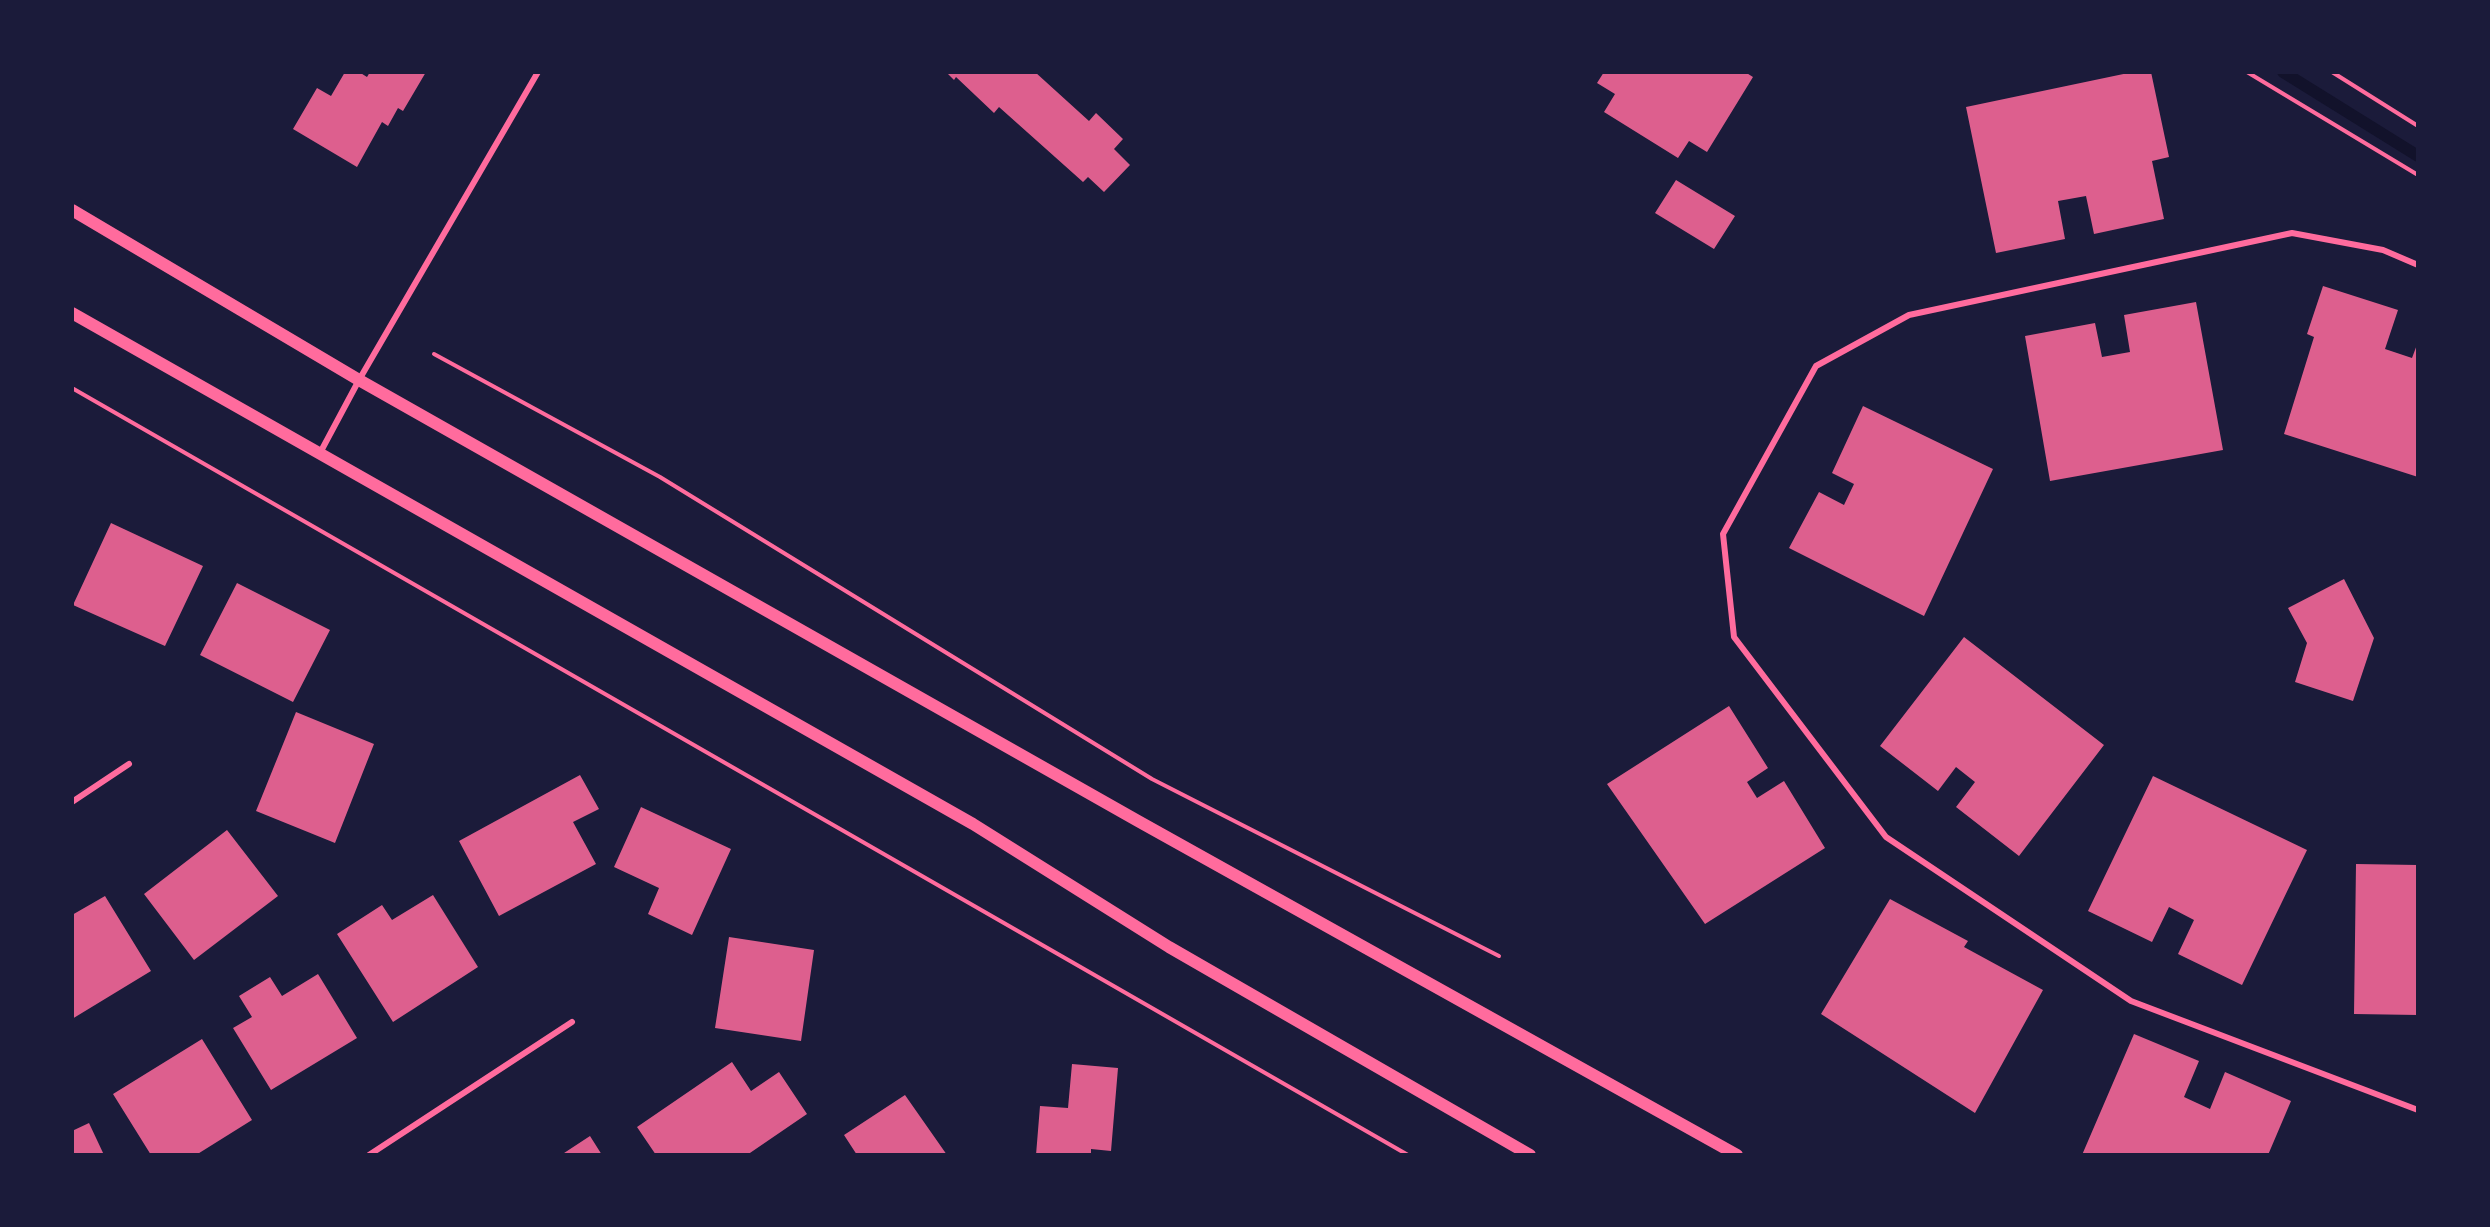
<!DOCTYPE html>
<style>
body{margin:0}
#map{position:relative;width:2490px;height:1227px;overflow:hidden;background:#1b1b3a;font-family:Ubuntu,sans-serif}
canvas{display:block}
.frame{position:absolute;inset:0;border:74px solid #1b1b3a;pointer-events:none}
</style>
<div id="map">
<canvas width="2490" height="1227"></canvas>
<div class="frame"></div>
</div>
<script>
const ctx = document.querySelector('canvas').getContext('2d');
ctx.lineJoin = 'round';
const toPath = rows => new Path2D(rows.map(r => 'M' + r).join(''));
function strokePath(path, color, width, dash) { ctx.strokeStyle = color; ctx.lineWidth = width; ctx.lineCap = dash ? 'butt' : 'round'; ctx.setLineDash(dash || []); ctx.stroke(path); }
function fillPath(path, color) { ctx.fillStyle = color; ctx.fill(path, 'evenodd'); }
strokePath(toPath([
 [2283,72,2418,156]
]), '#12122b', 12);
fillPath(toPath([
 [345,72,359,72,367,77,370,72,426,72,403,111,398,108,388,126,382,122,357,167,293,129,317,88,331,96],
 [946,72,1035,72,1089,121,1096,113,1123,139,1114,149,1130,165,1104,192,1088,177,1083,182,999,107,994,113,956,77,954,80],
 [1604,72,1745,72,1753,77,1707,152,1689,141,1678,158,1604,112,1615,94,1597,83],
 [2133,72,2151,72,2169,157,2152,161,2164,219,2094,234,2086,196,2058,201,2065,239,1996,253,1966,107],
 [1676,180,1735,216,1714,249,1655,213],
 [2323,286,2398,310,2385,349,2412,358,2418,342,2418,477,2284,434,2314,337,2307,334],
 [2196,302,2223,450,2050,481,2025,336,2095,323,2102,357,2130,352,2124,315],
 [1863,406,1993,469,1924,616,1789,548,1819,492,1844,505,1854,484,1832,473],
 [111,523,203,566,165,646,73,605],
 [2344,579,2374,638,2353,701,2295,682,2307,643,2288,608],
 [237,583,330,630,293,702,200,655],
 [1964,637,2104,745,2019,856,1956,807,1975,782,1956,767,1938,791,1880,746],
 [1729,706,1768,768,1747,782,1757,798,1784,781,1825,848,1705,924,1607,784],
 [296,712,374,744,335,843,256,811],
 [580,775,599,809,573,822,596,864,499,916,459,841],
 [2153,776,2307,850,2242,985,2178,954,2194,920,2169,907,2152,942,2088,911],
 [641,807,731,849,692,935,648,914,659,888,614,867],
 [227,830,278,896,194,960,144,894],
 [2356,864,2418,865,2418,1015,2354,1014],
 [433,895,478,967,393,1022,337,934,382,905,392,920],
 [105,896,151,971,72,1019,72,915],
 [1890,899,1968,941,1964,947,2043,990,1975,1113,1821,1014],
 [729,937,814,950,801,1041,715,1028],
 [318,974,357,1038,271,1090,233,1028,252,1017,239,996,270,977,282,996],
 [2134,1034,2199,1061,2184,1097,2210,1109,2225,1072,2291,1101,2268,1155,2082,1155],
 [202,1039,252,1120,196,1155,151,1155,113,1094],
 [732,1062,751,1091,779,1072,807,1114,747,1155,656,1155,637,1127],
 [1072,1064,1118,1068,1111,1151,1091,1149,1091,1155,1036,1155,1040,1106,1068,1108],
 [905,1095,947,1155,857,1155,844,1135],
 [89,1123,104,1155,72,1155,72,1131],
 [590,1136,602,1155,561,1155]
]), '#dd5f8e');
strokePath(toPath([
 [2247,72,2418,175],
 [2332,72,2418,126],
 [434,354,660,477,1152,779,1499,956],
 [72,388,1408,1155]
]), '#ff6b9d', 4);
strokePath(toPath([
 [2418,265,2383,250,2292,233,1909,315,1816,366,1723,534,1734,637,1886,837,2131,1001,2418,1110],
 [320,453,359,380,538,72],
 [72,802,129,764],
 [369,1155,572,1022]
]), '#ff6b9d', 6);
strokePath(toPath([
 [72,210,359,380,1138,821,1737,1155],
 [72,313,973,824,1169,947,1530,1155]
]), '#ff6b9d', 12);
</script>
